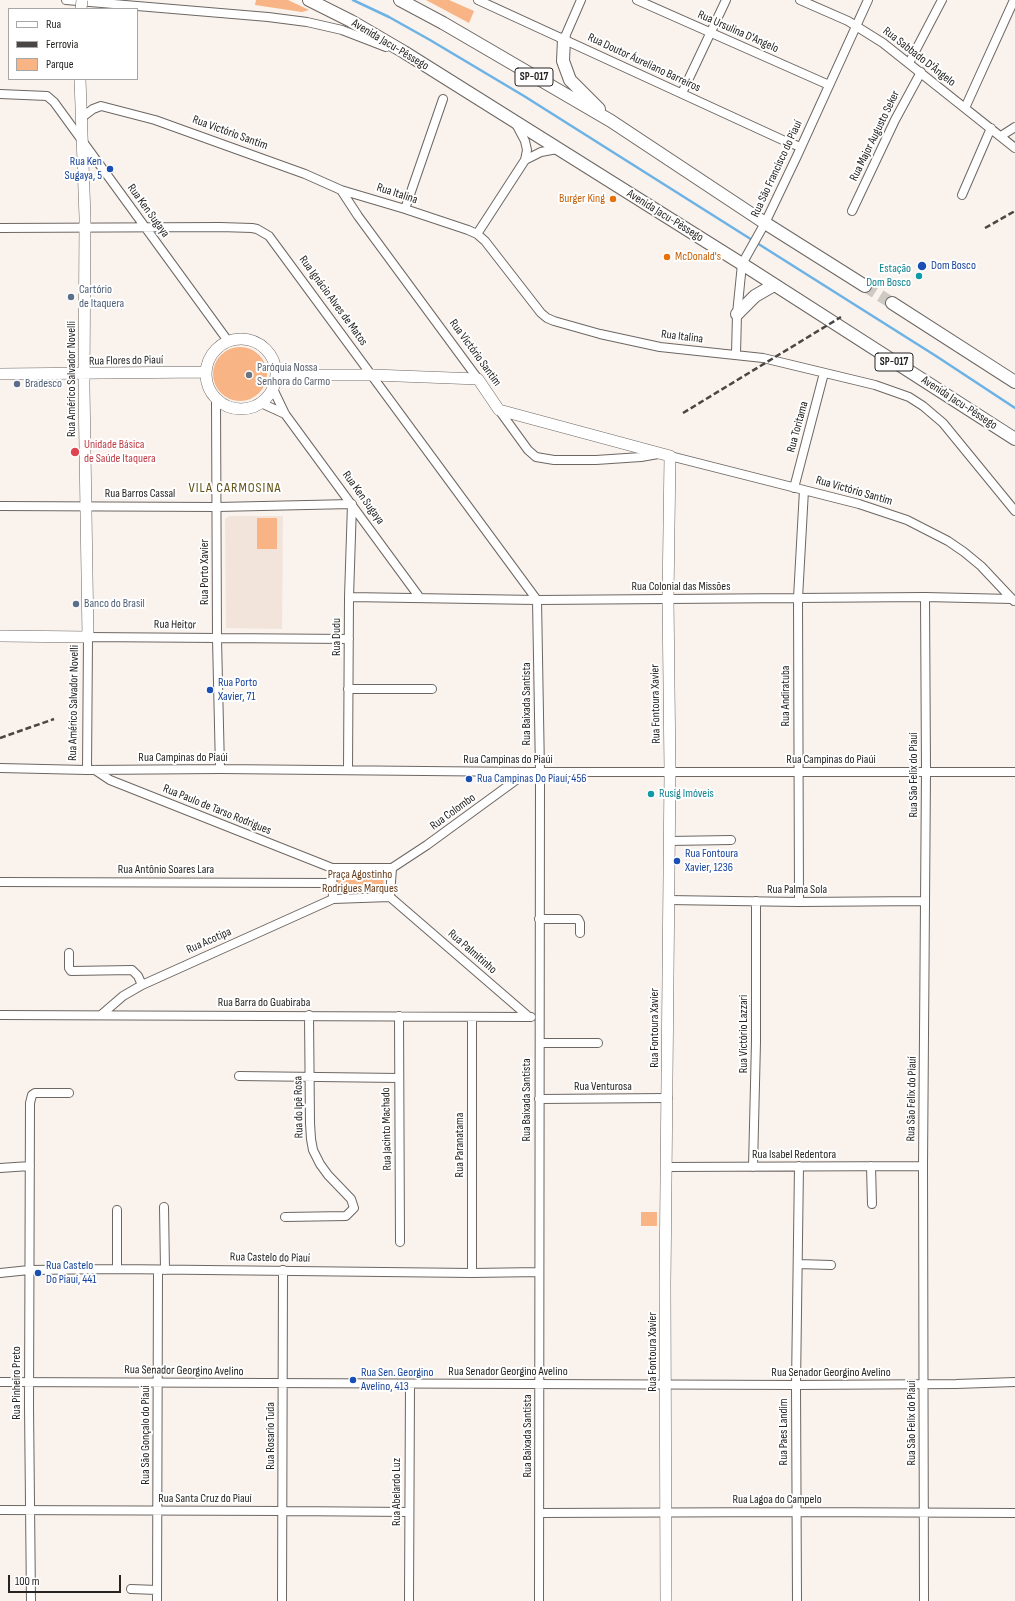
<!DOCTYPE html>
<meta charset="utf-8">
<style>
body{margin:0}
#map{position:relative;width:1015px;height:1601px;overflow:hidden;background:#f9f2ed;font-family:"Sofia Sans Condensed",sans-serif}
canvas{display:block}
.legend{position:absolute;left:8px;top:8px;width:130px;height:72px;box-sizing:border-box;background:#fff;border:1px solid #a8a7a7;margin:0;padding:5px 7px;list-style:none;font-size:12px;color:#262422}
.legend li{display:flex;align-items:center;gap:8px;height:20px}
.legend b{width:20px;border:1px solid #a8a7a7}
.scale{position:absolute;left:8px;top:1575px;width:113px;height:18px;box-sizing:border-box;border:2px solid #262422;border-top:0;padding-left:5px;font-size:12px;line-height:14px;white-space:nowrap;color:#262422;-webkit-text-stroke:3px #fff;paint-order:stroke}
</style>
<div id="map">
<canvas width="1015" height="1601"></canvas>
<ul class="legend">
<li><b style="height:5px;background:#fff"></b>Rua</li>
<li><b style="height:5px;background:#494644"></b>Ferrovia</li>
<li><b style="height:11px;background:#f8b485"></b>Parque</li>
</ul>
<div class="scale">100 m</div>
</div>
<script>
const ctx = document.querySelector('canvas').getContext('2d');
ctx.lineJoin = 'round';
function fillPath(path, color) { ctx.fillStyle = color; ctx.fill(path, 'evenodd'); }
const toPath = rows => new Path2D(rows.map(r => 'M' + r).join(''));
function strokePath(path, color, width, dash) { ctx.strokeStyle = color; ctx.lineWidth = width; ctx.lineCap = dash ? 'butt' : 'round'; ctx.setLineDash(dash || []); ctx.stroke(path); }
function drawText(font, color, halo, rows, align = 'center') {
  ctx.font = font + ' "Sofia Sans Condensed",sans-serif'; ctx.lineWidth = 4; ctx.setLineDash([]); ctx.textBaseline = 'middle'; ctx.strokeStyle = halo; ctx.fillStyle = color; for (const [text, x, y, turn = 0] of rows) {
    ctx.save(); ctx.translate(x, y); ctx.rotate((+turn || 0) * Math.PI / 180); ctx.textAlign = isNaN(turn) ? turn : align; if (halo) ctx.strokeText(text, 0, 0); ctx.fillText(text, 0, 0); ctx.restore();
  }
}
fillPath(toPath([
 [229,516,283,516,282,629,226,628,225,519]
]), '#f3e4db');
fillPath(toPath([
 [256,0,288,0,309,10,302,12,255,5],
 [426,0,449,0,474,11,469,23],
 '213 374a27 27 0 1 1 54 0a27 27 0 1 1-54 0Z',
 [257,518,277,518,277,549,257,549],
 [337,869,384,870,383,895,336,895],
 [641,1212,657,1212,657,1226,641,1226]
]), '#f8b485');
strokePath(toPath([
 [353,0,389,17,430,40,524,96,936,356,1015,408]
]), '#6db2e5', 2.5);
strokePath(toPath([
 [865,286,892,303]
]), '#cfc9c4', 12, [12, 6]);
const minor = toPath([
 [66,0,268,17,307,22,342,30,386,47],
 [478,0,787,142,801,147],
 [637,0,829,85],
 [800,0,848,21,883,43,1015,148],
 [564,39,581,0],
 [909,63,942,0],
 [682,93,726,0],
 [0,94,47,96,54,102,228,341],
 [965,108,1014,0],
 [81,118,93,109,101,106,155,120,305,174,341,190,405,209,468,230,477,234,485,241,541,313,547,318,554,321,600,334,660,347,763,358,875,385,909,397,923,406,943,423,1015,511],
 [1001,136,1015,127],
 [525,160,541,152,557,149],
 [341,190,358,216,478,379],
 [962,195,991,128],
 [405,209,443,99],
 [852,211,895,120,921,72],
 [0,228,220,227,252,228,257,229,269,236,537,600,540,772,539,1601],
 [477,234,525,160,527,150,525,141,516,124],
 [736,354,737,314,742,264,765,223,797,156,868,0],
 [273,389,285,414,420,598],
 [216,400,217,639,220,769],
 [261,403,285,414],
 [499,410,528,450,536,457,554,460,596,460,641,457,658,454],
 [670,456,859,504,907,520,948,541,964,552,981,566,1014,601],
 [794,488,824,373],
 [0,506,217,507,352,504,349,597,348,770],
 [349,597,537,600,925,597,1012,599],
 [348,689,432,689],
 [0,768,87,770,220,769,527,772,1015,772],
 [87,770,88,637,349,639],
 [95,770,110,780,332,868,392,868,390,897,333,899,332,868],
 [669,841,731,840],
 [392,868,427,845,527,772],
 [0,882,332,883],
 [390,897,529,1017,531,1017],
 [668,900,799,902,925,901],
 [799,902,798,598,804,490],
 [539,919,578,919,580,923,580,933],
 [69,953,69,968,71,971,132,970,138,976,142,985],
 [0,1015,529,1017],
 [101,1015,123,996,142,985,333,899],
 [399,1016,400,1242],
 [540,1043,598,1043],
 [239,1076,399,1078],
 [539,1099,668,1098],
 [871,1166,872,1204],
 [666,1167,923,1166],
 [753,1167,756,1042,756,901],
 [0,1168,30,1166],
 [164,1207,165,1270],
 [117,1210,117,1269],
 [285,1217,346,1216,354,1208,351,1199,328,1175,320,1164,313,1150,311,1139,310,1123,309,1015],
 [798,1264,831,1265],
 [0,1273,29,1270,117,1269,472,1273,539,1272],
 [472,1273,472,1017],
 [0,1382,796,1385,956,1384,1015,1382],
 [0,1510,284,1511,409,1512],
 [540,1513,797,1512,1015,1513],
 [131,1589,157,1590],
 [31,1601,29,1406,30,1103,32,1095,35,1093,69,1093],
 [157,1601,158,1270],
 [282,1601,283,1270],
 [409,1601,410,1384],
 [797,1601,796,1385,799,1166],
 [924,1601,923,1166,926,771,925,597]
]);
const major = toPath([
 '206 374a35 35 0 1 1 70 0a35 35 0 1 1-70 0Z',
 [0,374,205,372],
 [276,375,373,375,478,379,499,410,670,456,668,598,670,772,665,1284,666,1601],
 [0,636,88,637,84,387,85,218,80,79]
]);
const highway = toPath([
 [309,0,351,21,404,52,750,269,1015,439],
 [400,0,443,23,611,121,765,223,865,286],
 [564,39,563,61,570,80,599,109],
 [892,303,1015,382],
 [737,314,755,296,774,285]
]);
strokePath(minor, '#6d6763', 10);
strokePath(major, '#6d6763', 12);
strokePath(highway, '#6d6763', 14);
strokePath(minor, '#fff', 8);
strokePath(major, '#fff', 11);
strokePath(highway, '#fff', 12);
strokePath(toPath([
 [985,228,1015,211],
 [683,413,841,317],
 [0,738,54,719]
]), '#494644', 2.5, [6, 3]);
const majorBridge = toPath([
 [81,9,82,0]
]);
strokePath(majorBridge, '#6d6763', 12, []);
strokePath(majorBridge, '#fff', 11);
for (const [x, y, r, color] of [
 [110,169,4,"#1a4fb4"],
 [613,199,4,"#e8710a"],
 [667,257,4,"#e8710a"],
 [922,266,5,"#1a4fb4"],
 [919,276,4,"#0f9aa8"],
 [71,297,4,"#5c6f8a"],
 [249,375,4,"#6b7280"],
 [17,384,4,"#5c6f8a"],
 [75,452,5,"#e0444e"],
 [76,604,4,"#5c6f8a"],
 [210,690,4,"#1a4fb4"],
 [469,779,4,"#1a4fb4"],
 [651,794,4,"#0f9aa8"],
 [677,861,4,"#1a4fb4"],
 [38,1273,4,"#1a4fb4"],
 [353,1380,4,"#1a4fb4"]
]) { const dot = new Path2D(); dot.arc(x, y, r, 0, 2 * Math.PI); ctx.fillStyle = color; ctx.fill(dot); strokePath(dot, '#fff', 1.5); }
for (const [x, y, w] of [
 [534,77,38],
 [894,362,38]
]) { const box = new Path2D(); box.roundRect(x - w / 2, y - 9, w, 18, 3); ctx.fillStyle = '#fff'; ctx.fill(box); strokePath(box, '#262422', 1); }
drawText('bold 11px', '#262422', null, [
 ["SP-017",534,77],
 ["SP-017",894,362]
]);
drawText('12px', '#262422', '#fff', [
 ["Rua Ursulina D'Angelo",738,32,24],
 ["Avenida Jacu-Pêssego",390,45,31],
 ["Rua Sabbado D'Ângelo",919,57,38],
 ["Rua Doutor Áureliano Barreiros",644,63,25],
 ["Rua Victório Santim",230,133,20],
 ["Rua Major Augusto Seker",875,136,-64],
 ["Rua São Francisco do Piauí",777,169,-65],
 ["Rua Italina",397,194,18],
 ["Rua Ken Sugaya",148,211,54],
 ["Avenida Jacu-Pêssego",665,216,32],
 ["Rua Ignácio Alves de Matos",333,301,54],
 ["Rua Italina",682,337,7],
 ["Rua Victório Santim",475,353,54],
 ["Rua Flores do Piauí",126,361,-1],
 ["Rua Américo Salvador Novelli",72,379,-90],
 ["Avenida Jacu-Pêssego",959,403,33],
 ["Rua Toritama",798,427,-75],
 ["Rua Victório Santim",854,491,16],
 ["Rua Barros Cassal",140,494],
 ["Rua Ken Sugaya",363,498,54],
 ["Rua Porto Xavier",205,572,-90],
 ["Rua Colonial das Missões",681,587],
 ["Rua Heitor",175,625,1],
 ["Rua Dudu",337,637,-90],
 ["Rua Andiratuba",786,696,-90],
 ["Rua Américo Salvador Novelli",74,703,-89],
 ["Rua Baixada Santista",527,704,-90],
 ["Rua Fontoura Xavier",656,704,-91],
 ["Rua Campinas do Piaúi",183,758],
 ["Rua Campinas do Piaúi",508,760],
 ["Rua Campinas do Piaúi",831,760],
 ["Rua São Felix do Piauí",914,775,-90],
 ["Rua Paulo de Tarso Rodrigues",217,810,22],
 ["Rua Colombo",453,812,-36],
 ["Rua Antônio Soares Lara",166,870],
 ["Rua Palma Sola",797,890],
 ["Rua Acotipa",209,941,-24],
 ["Rua Palmitinho",472,952,41],
 ["Rua Barra do Guabiraba",264,1003],
 ["Rua Fontoura Xavier",655,1028,-90],
 ["Rua Victório Lazzari",744,1034,-90],
 ["Rua Venturosa",603,1087],
 ["Rua São Felix do Piauí",912,1099,-89],
 ["Rua Baixada Santista",527,1100,-90],
 ["Rua do Ipê Rosa",299,1107,-91],
 ["Rua Jacinto Machado",387,1129,-91],
 ["Rua Paranatama",460,1145,-90],
 ["Rua Isabel Redentora",794,1155],
 ["Rua Castelo do Piauí",270,1258,1],
 ["Rua Fontoura Xavier",653,1352,-90],
 ["Rua Senador Georgino Avelino",184,1371,1],
 ["Rua Senador Georgino Avelino",508,1372],
 ["Rua Senador Georgino Avelino",831,1373],
 ["Rua Pinheiro Preto",17,1383,-90],
 ["Rua São Felix do Piauí",912,1423,-90],
 ["Rua Paes Landim",784,1432,-90],
 ["Rua São Gonçalo do Piaui",146,1435,-90],
 ["Rua Rosario Tuda",271,1436,-90],
 ["Rua Baixada Santista",528,1436,-90],
 ["Rua Abelardo Luz",397,1492,-90],
 ["Rua Santa Cruz do Piauí",205,1499],
 ["Rua Lagoa do Campelo",777,1500]
]);
drawText('12px', '#164399', '#fff', [
 ["Rua Ken",102,162,"right"],
 ["Sugaya, 5",102,176,"right"],
 ["Dom Bosco",931,266],
 ["Rua Porto",218,683],
 ["Xavier, 71",218,697],
 ["Rua Campinas Do Piauí, 456",477,779],
 ["Rua Fontoura",685,854],
 ["Xavier, 1236",685,868],
 ["Rua Castelo",46,1266],
 ["Do Piauí, 441",46,1280],
 ["Rua Sen. Georgino",361,1373],
 ["Avelino, 413",361,1387]
], 'left');
drawText('12px', '#c56008', '#fff', [
 ["Burger King",605,199],
 ["McDonald's",675,257,"left"]
], 'right');
drawText('12px', '#0d838f', '#fff', [
 ["Estação",911,269],
 ["Dom Bosco",911,283],
 ["Rusig Imóveis",659,794,"left"]
], 'right');
drawText('12px', '#4e5e75', '#fff', [
 ["Cartório",79,290],
 ["de Itaquera",79,304],
 ["Bradesco",25,384],
 ["Banco do Brasil",84,604]
], 'left');
drawText('12px', '#5b616d', '#fff', [
 ["Paróquia Nossa",257,368],
 ["Senhora do Carmo",257,382]
], 'left');
drawText('12px', '#be3a42', '#fff', [
 ["Unidade Básica",84,445],
 ["de Saúde Itaquera",84,459]
], 'left');
drawText('12px', '#673b18', '#fff', [
 ["Praça Agostinho",360,875],
 ["Rodrigues Marques",360,889]
]);
ctx.letterSpacing = '1px';
drawText('14px', '#645418', '#fff', [
 ["VILA CARMOSINA",235,488]
]);
ctx.letterSpacing = '0px';
</script>
